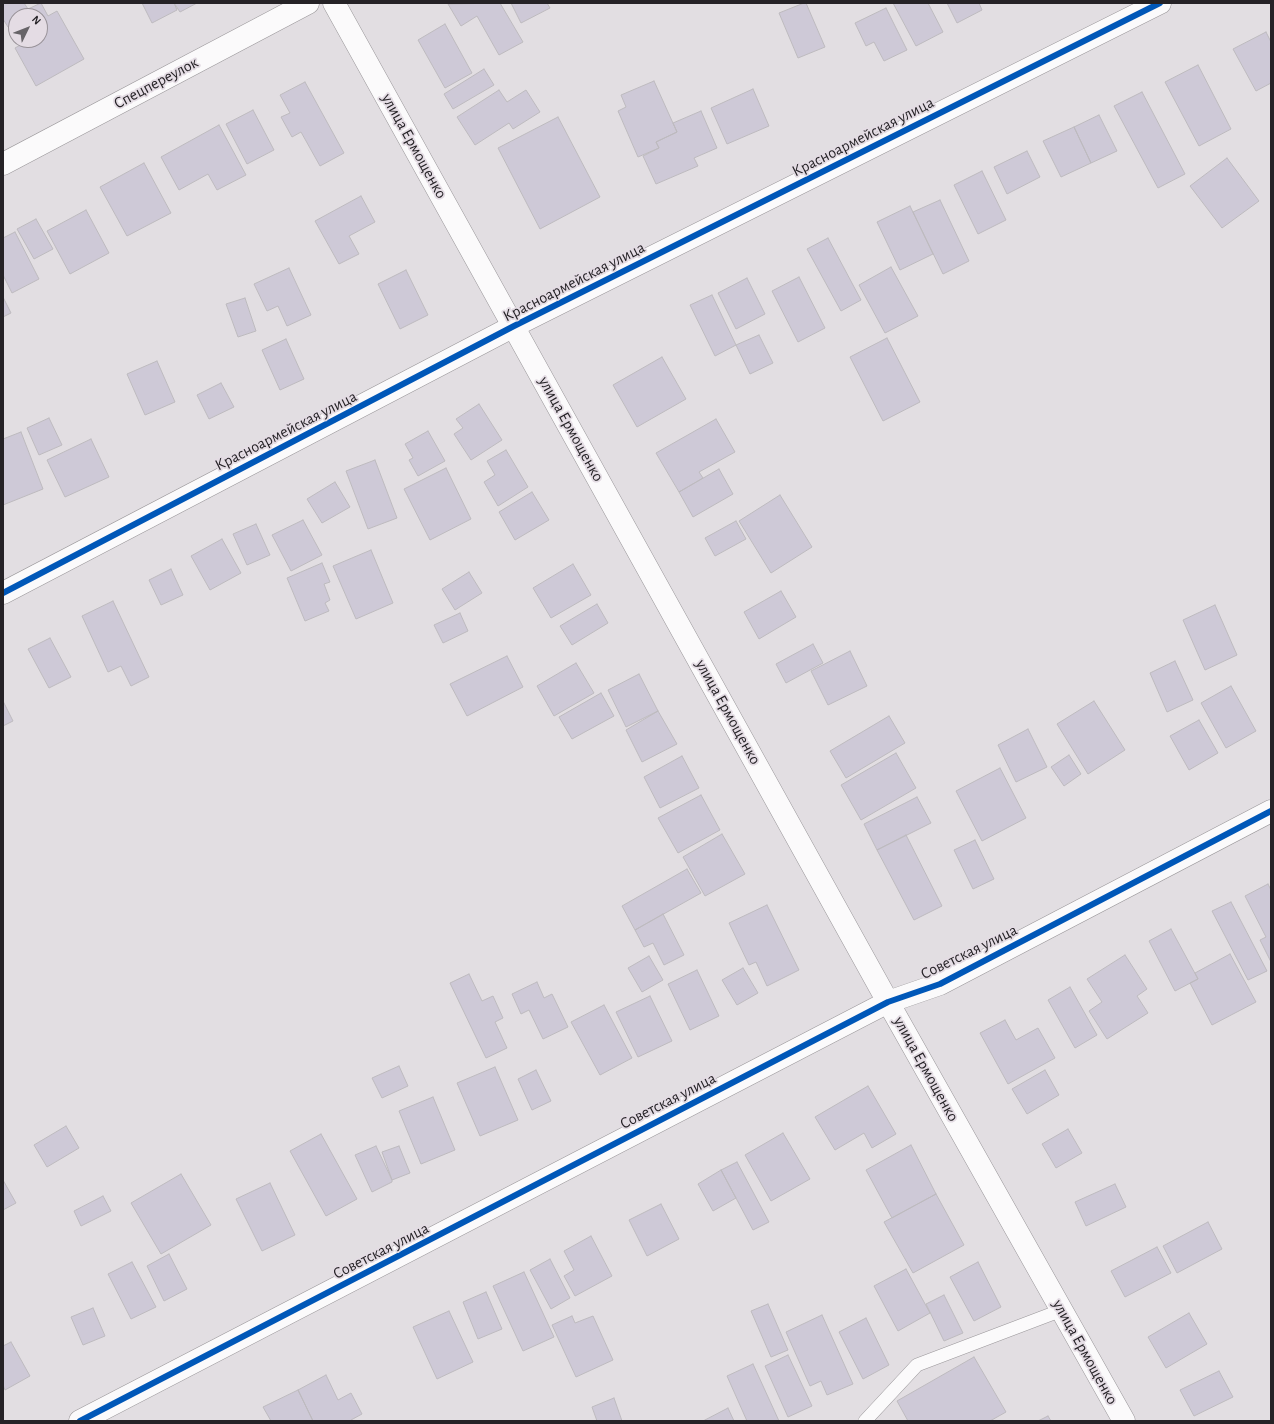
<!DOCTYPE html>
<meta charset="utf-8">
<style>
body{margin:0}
#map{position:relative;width:1274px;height:1424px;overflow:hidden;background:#e2dee2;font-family:"Alegreya Sans",sans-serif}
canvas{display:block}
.frame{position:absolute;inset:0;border:4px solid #252226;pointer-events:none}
.north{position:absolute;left:8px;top:8px;width:40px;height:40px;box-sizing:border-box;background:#e4dce4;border:1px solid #989298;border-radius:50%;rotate:47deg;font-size:11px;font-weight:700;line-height:16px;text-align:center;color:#252226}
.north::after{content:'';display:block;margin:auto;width:14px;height:18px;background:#676468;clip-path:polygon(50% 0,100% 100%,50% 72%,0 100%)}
</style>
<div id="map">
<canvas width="1274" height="1424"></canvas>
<div class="frame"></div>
<div class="north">N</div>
</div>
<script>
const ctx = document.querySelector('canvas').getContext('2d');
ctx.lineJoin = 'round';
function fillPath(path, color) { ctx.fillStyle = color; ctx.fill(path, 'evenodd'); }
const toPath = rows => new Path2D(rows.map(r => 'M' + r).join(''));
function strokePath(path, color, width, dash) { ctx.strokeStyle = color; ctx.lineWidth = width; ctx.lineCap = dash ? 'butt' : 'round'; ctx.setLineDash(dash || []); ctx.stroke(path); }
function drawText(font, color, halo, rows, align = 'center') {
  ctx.font = font + ' "Alegreya Sans",sans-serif'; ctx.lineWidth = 3.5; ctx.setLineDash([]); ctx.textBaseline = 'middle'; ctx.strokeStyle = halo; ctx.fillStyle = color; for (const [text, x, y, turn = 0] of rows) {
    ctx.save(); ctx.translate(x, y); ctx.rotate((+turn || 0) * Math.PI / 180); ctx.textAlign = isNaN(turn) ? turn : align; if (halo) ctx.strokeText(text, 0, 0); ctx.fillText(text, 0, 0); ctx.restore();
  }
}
const building = toPath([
 [3,3,24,3,28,9,41,3,48,16,57,11,84,59,36,86,15,48,26,42,25,40,40,40,40,16,16,16,16,24,15,23,8,27,3,19,3,3],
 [142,3,174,3,177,10,152,23,142,3],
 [174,3,197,3,180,12,174,3],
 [500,3,523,42,499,55,477,16,461,26,448,4,500,3],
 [511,3,547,3,550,8,521,23,511,3],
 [804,3,806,3,825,47,798,58,779,13,804,3],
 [893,3,928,3,943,32,916,46,893,3],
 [947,3,979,3,982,10,957,23,947,3],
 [886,8,907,50,884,61,874,42,866,46,855,23,886,8],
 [445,24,472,73,445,88,418,40,445,24],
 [1266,32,1271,42,1271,83,1256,91,1233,49,1266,32],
 [1198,65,1231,129,1199,146,1165,82,1198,65],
 [484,69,494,85,453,109,444,94,484,69],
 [654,81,677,132,656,142,659,148,638,157,618,111,626,107,621,95,654,81],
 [305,82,344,153,320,166,301,132,292,137,281,117,290,113,280,95,305,82],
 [753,89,769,126,727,144,711,108,753,89],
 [499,90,507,102,526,90,540,112,513,129,509,123,475,145,457,117,499,90],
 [1142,92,1185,174,1158,188,1114,106,1142,92],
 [253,110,274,150,247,164,226,124,253,110],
 [701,111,717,148,694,158,698,166,656,184,643,156,659,148,656,142,677,132,673,123,701,111],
 [1099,115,1117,151,1091,163,1074,127,1099,115],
 [558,117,600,197,540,229,498,148,558,117],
 [219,125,246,175,217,190,208,174,179,190,161,157,219,125],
 [1074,127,1091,163,1061,177,1043,141,1074,127],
 [1027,151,1040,177,1007,194,994,167,1027,151],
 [1227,158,1259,201,1222,228,1190,186,1227,158],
 [144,163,171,213,127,236,100,187,144,163],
 [982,171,1006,220,978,234,954,185,982,171],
 [361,196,375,222,349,236,359,254,339,264,315,221,361,196],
 [940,200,969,261,943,274,913,212,940,200],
 [910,206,933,254,900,270,877,222,910,206],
 [86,210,109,253,70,274,47,231,86,210],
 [36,219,53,249,34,259,17,229,36,219],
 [15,232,39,279,12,293,3,275,3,238,15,232],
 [828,238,861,300,841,311,807,249,828,238],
 [891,267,918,316,885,333,859,285,891,267],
 [289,268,311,315,287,326,278,306,267,311,254,284,289,268],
 [406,270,428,315,400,329,378,284,406,270],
 [799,277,825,328,798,342,772,291,799,277],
 [747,278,765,314,736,329,718,293,747,278],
 [712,295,736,345,715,356,690,305,712,295],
 [3,297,11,313,3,317,3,297],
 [245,298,256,331,238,337,226,304,245,298],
 [759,335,773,363,750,374,736,345,759,335],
 [887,338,920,402,883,421,850,357,887,338],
 [286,339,304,379,280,390,262,350,286,339],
 [662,357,686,399,637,427,613,385,662,357],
 [157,361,175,402,145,415,127,374,157,361],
 [221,383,234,407,209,419,197,395,221,383],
 [479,404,502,440,471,460,454,434,463,428,456,419,479,404],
 [49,418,62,445,39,455,27,428,49,418],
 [716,419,735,452,699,472,703,478,679,492,656,453,716,419],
 [428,431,445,461,418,476,409,460,413,458,405,444,428,431],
 [21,432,43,489,3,505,3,439,21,432],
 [91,439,109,477,65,497,47,460,91,439],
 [506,450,528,487,498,506,484,482,495,475,487,461,506,450],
 [375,460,397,518,368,529,346,471,375,460],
 [446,468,471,519,430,540,404,489,446,468],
 [719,469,733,494,693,517,679,492,719,469],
 [335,482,350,507,322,523,307,499,335,482],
 [532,492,549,520,515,540,499,512,532,492],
 [780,495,812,547,771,573,739,521,780,495],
 [303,520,322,555,291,571,272,535,303,520],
 [736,521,746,539,715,556,705,538,736,521],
 [256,524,270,555,247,565,233,534,256,524],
 [222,539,241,573,210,590,191,556,222,539],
 [371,550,393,603,356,619,333,566,371,550],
 [322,563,330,582,324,584,330,600,325,603,329,611,305,621,287,578,322,563],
 [573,564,591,595,551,618,533,588,573,564],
 [171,569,183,595,161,605,149,580,171,569],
 [469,572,482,593,455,610,442,589,469,572],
 [781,591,796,617,759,639,744,612,781,591],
 [113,601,149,677,131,686,121,666,108,672,82,616,113,601],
 [597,604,608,623,572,645,560,626,597,604],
 [1215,605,1237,655,1205,670,1183,620,1215,605],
 [460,613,468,631,443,643,434,625,460,613],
 [50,638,71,677,49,688,28,649,50,638],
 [813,644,823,663,786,683,776,664,813,644],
 [850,651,867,686,828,705,811,671,850,651],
 [507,656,523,687,467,716,450,684,507,656],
 [1175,661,1193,700,1167,712,1150,673,1175,661],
 [576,663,594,693,554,716,537,686,576,663],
 [639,674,658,711,626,727,608,690,639,674],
 [1231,686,1256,731,1226,748,1201,703,1231,686],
 [601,693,614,716,572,739,559,717,601,693],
 [3,701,13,721,3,726,3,701],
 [1094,701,1125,750,1088,774,1057,724,1094,701],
 [658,711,677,744,642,762,626,730,658,711],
 [889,716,905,743,846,778,830,751,889,716],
 [1199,720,1218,753,1189,770,1170,736,1199,720],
 [1028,729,1047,767,1016,782,998,745,1028,729],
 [896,753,916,788,861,820,841,785,896,753],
 [1069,755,1081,774,1064,786,1051,767,1069,755],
 [682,756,699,788,660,808,644,777,682,756],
 [1000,768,1026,818,982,841,956,791,1000,768],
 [701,795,720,830,678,853,658,818,701,795],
 [917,797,931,823,877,850,864,824,917,797],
 [722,834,745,874,705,896,683,857,722,834],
 [906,835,942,906,914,920,877,850,906,835],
 [975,840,994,879,973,889,954,850,975,840],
 [687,869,701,893,635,930,622,906,687,869],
 [1268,884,1271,890,1271,962,1260,940,1266,937,1245,896,1268,884],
 [1231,902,1267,971,1248,980,1212,911,1231,902],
 [767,905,799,970,767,986,756,962,749,965,729,923,767,905],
 [663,914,684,955,664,965,653,943,644,947,635,930,663,914],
 [1171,929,1198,979,1175,991,1149,941,1171,929],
 [1230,954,1256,1002,1212,1025,1190,983,1198,979,1195,973,1230,954],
 [1125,955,1147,989,1137,996,1148,1013,1107,1039,1089,1011,1102,1002,1087,979,1125,955],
 [649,956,663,980,642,992,628,968,649,956],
 [743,968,758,993,737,1005,722,980,743,968],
 [697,970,719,1016,690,1030,668,984,697,970],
 [469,974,482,1001,493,996,503,1018,495,1022,507,1048,486,1058,450,983,469,974],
 [537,982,544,998,552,994,568,1027,543,1039,529,1010,521,1014,512,994,537,982],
 [1070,987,1097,1035,1075,1048,1048,1000,1070,987],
 [650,996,672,1041,638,1057,616,1012,650,996],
 [604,1005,632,1058,600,1075,571,1022,604,1005],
 [1005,1020,1016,1040,1038,1028,1055,1058,1008,1084,980,1033,1005,1020],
 [399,1066,408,1086,382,1098,372,1078,399,1066],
 [495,1067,518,1120,480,1136,457,1083,495,1067],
 [536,1070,551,1101,532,1110,518,1079,536,1070],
 [1045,1070,1059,1095,1027,1114,1012,1089,1045,1070],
 [868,1086,896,1134,872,1148,864,1133,835,1150,815,1117,868,1086],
 [433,1097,455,1150,421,1164,399,1111,433,1097],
 [66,1126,79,1148,47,1167,34,1145,66,1126],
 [1068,1129,1082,1153,1056,1168,1042,1144,1068,1129],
 [783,1133,810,1179,771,1201,745,1155,783,1133],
 [321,1134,357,1199,326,1216,290,1151,321,1134],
 [911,1145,936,1194,892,1218,866,1170,911,1145],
 [376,1146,392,1180,392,1182,372,1192,355,1155,376,1146],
 [399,1146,410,1173,392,1180,382,1152,399,1146],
 [737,1162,769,1222,753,1230,721,1170,737,1162],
 [721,1170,736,1198,713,1211,698,1184,721,1170],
 [181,1174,211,1225,161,1254,131,1203,181,1174],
 [3,1180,16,1203,3,1210,3,1180],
 [270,1183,295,1235,262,1251,236,1199,270,1183],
 [1115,1184,1126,1207,1086,1226,1075,1202,1115,1184],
 [936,1194,964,1245,913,1273,884,1222,936,1194],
 [103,1196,111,1211,81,1226,74,1211,103,1196],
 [661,1204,679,1239,647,1256,629,1220,661,1204],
 [1208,1222,1222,1249,1177,1273,1163,1246,1208,1222],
 [591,1236,612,1276,575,1296,564,1276,574,1270,564,1251,591,1236],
 [1157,1247,1171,1273,1125,1297,1111,1271,1157,1247],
 [169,1254,187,1289,164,1301,147,1266,169,1254],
 [550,1259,570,1298,551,1309,530,1270,550,1259],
 [132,1262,156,1307,131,1319,108,1274,132,1262],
 [978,1262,1001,1307,974,1321,950,1277,978,1262],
 [906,1269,930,1313,898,1331,874,1286,906,1269],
 [524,1272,554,1337,523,1351,493,1286,524,1272],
 [486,1292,502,1329,478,1339,463,1302,486,1292],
 [944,1295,963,1333,944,1341,926,1304,944,1295],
 [768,1304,788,1350,771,1357,751,1311,768,1304],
 [93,1308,105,1336,83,1345,71,1317,93,1308],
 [449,1311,473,1362,437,1379,413,1327,449,1311],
 [1189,1313,1207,1344,1166,1368,1148,1337,1189,1313],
 [822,1315,853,1384,827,1395,821,1381,810,1386,786,1332,822,1315],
 [572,1316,575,1323,593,1316,613,1360,576,1377,552,1325,572,1316],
 [866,1318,889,1365,863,1379,839,1332,866,1318],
 [11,1342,30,1376,5,1390,3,1385,3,1346,11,1342],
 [788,1355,812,1406,788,1417,765,1366,788,1355],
 [974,1357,1006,1412,990,1421,908,1421,897,1401,974,1357],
 [753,1364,779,1421,747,1421,727,1376,753,1364],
 [1219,1371,1233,1397,1194,1416,1180,1390,1219,1371],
 [326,1375,338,1400,351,1393,362,1414,351,1420,352,1421,313,1421,298,1390,326,1375],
 [298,1390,313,1421,271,1421,263,1407,298,1390],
 [614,1398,622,1421,597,1421,592,1407,614,1398],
 [728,1408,734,1421,703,1421,728,1408],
 [1048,1416,1051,1421,1038,1421,1048,1416]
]);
fillPath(building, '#cec9d7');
strokePath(building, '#bdbabe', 1);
const service = toPath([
 [865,1421,917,1365,1062,1310]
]);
const minor = toPath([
 [3,164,308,3],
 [514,326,1160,3],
 [888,1002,940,984,1271,811]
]);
const tertiary = toPath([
 [3,593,514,326],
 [80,1421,888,1002]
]);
const trunk = toPath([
 [334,3,888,1002,1124,1421]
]);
strokePath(service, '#999699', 14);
strokePath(minor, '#999699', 23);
strokePath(tertiary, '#999699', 23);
strokePath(trunk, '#999699', 23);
strokePath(service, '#fbfafb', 13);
strokePath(minor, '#fbfafb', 22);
strokePath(tertiary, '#fbfafb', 22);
strokePath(trunk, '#fbfafb', 22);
strokePath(toPath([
 [3,593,514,326,1160,3],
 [80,1421,888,1002,940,984,1271,811]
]), '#0057b8', 6);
drawText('16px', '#252226', '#e4dce4', [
 ["Спецпереулок",156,83,-28],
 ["Красноармейская улица",863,137,-27],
 ["улица Ермощенко",414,146,61],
 ["Красноармейская улица",574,282,-27],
 ["улица Ермощенко",571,429,61],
 ["Красноармейская улица",286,431,-27],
 ["улица Ермощенко",728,712,61],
 ["Советская улица",969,952,-26],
 ["улица Ермощенко",926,1069,61],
 ["Советская улица",668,1101,-27],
 ["Советская улица",381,1251,-27],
 ["улица Ермощенко",1085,1352,61]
]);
</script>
